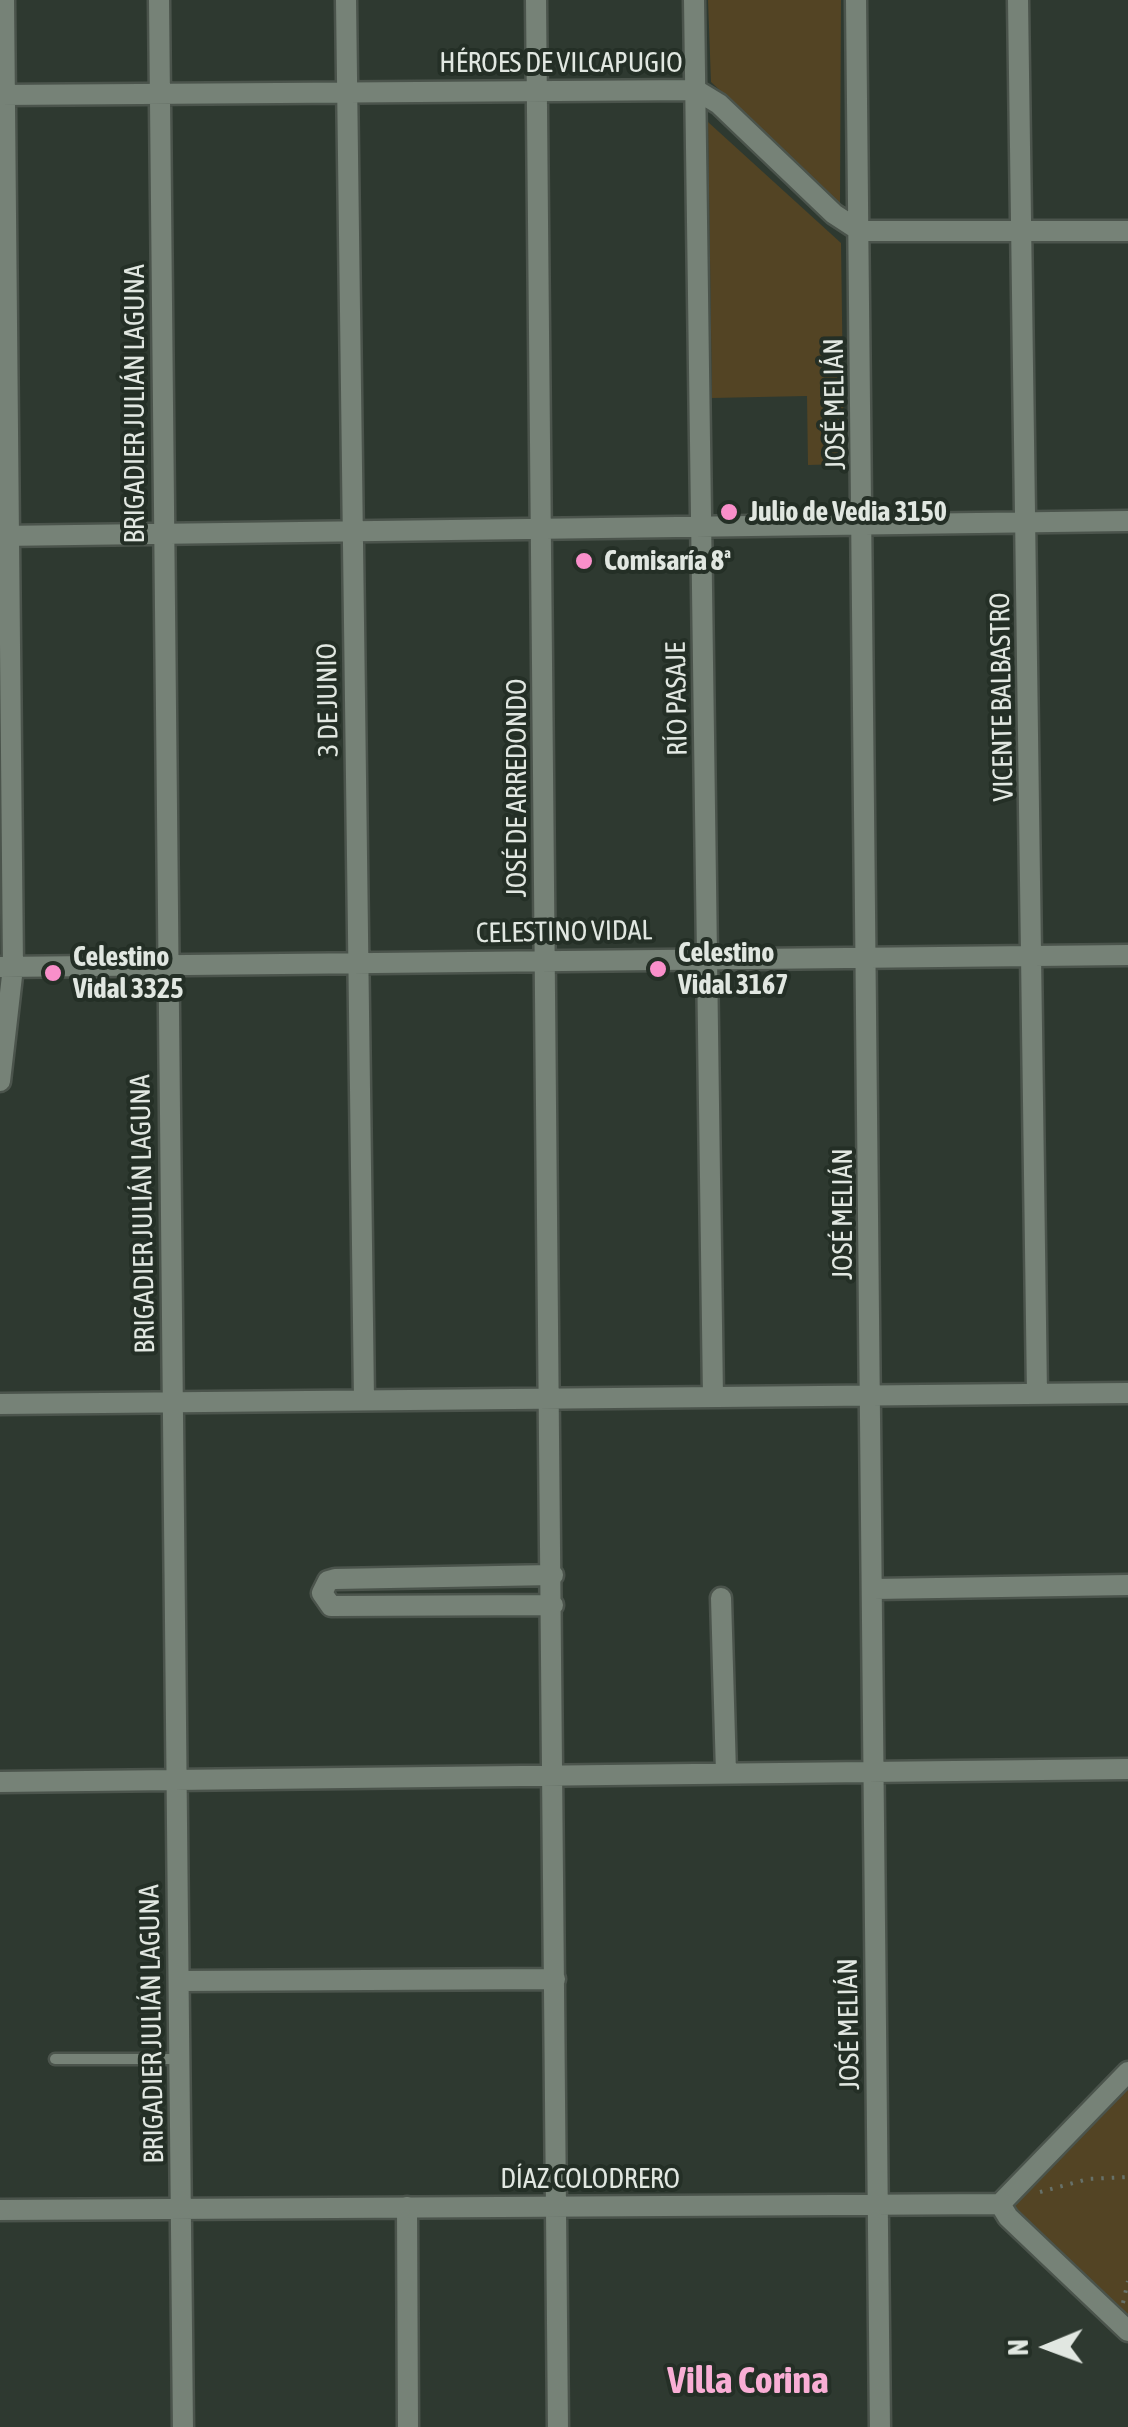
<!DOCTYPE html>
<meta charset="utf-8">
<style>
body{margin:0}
#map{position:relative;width:1128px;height:2427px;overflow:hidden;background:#2e3930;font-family:"Asap Condensed",sans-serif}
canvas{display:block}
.north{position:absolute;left:998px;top:2297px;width:100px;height:100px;-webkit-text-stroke:8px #242f26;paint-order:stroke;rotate:269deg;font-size:28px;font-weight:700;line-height:40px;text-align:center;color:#e1e7e1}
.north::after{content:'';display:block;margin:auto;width:35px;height:45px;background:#e1e7e1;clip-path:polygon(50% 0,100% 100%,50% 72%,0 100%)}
</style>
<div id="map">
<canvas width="1128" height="2427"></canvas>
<div class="north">N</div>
</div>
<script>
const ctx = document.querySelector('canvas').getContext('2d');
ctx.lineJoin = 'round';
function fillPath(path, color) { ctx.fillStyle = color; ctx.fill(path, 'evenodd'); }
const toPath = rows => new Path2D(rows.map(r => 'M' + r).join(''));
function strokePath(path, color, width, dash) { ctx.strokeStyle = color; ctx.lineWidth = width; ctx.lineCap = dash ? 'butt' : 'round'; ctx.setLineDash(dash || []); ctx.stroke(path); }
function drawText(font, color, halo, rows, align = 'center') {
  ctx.font = font + ' "Asap Condensed",sans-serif'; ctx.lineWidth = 8; ctx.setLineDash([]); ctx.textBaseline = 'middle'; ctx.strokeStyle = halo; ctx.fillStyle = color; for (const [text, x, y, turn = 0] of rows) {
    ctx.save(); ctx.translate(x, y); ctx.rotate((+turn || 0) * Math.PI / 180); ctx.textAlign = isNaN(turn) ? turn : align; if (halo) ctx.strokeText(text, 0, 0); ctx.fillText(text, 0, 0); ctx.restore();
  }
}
fillPath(toPath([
 [708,0,841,0,840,204,711,82],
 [708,122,841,243,844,464,808,465,807,396,712,398],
 [1128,2079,1128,2331,1001,2204]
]), '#534424');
const service = toPath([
 [55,2059,180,2059]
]);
const minor = toPath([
 [159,0,183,2427],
 [346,0,364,1399],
 [536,0,558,2427],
 [694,0,713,1397],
 [856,0,880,2427],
 [1018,0,1037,1394],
 [0,95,696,90,719,104,834,214,860,231,1128,231],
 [0,536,1128,521],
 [0,967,1128,955],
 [0,1081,13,967,4,0],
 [0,1404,1128,1393],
 [553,1575,335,1579,328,1581,322,1593,331,1606,553,1605],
 [874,1589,1128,1585],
 [721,1598,726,1773],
 [0,1782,1128,1769],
 [180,1981,555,1979],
 [1000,2204,1128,2072],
 [1000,2204,1008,2217,1128,2331],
 [407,2207,408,2427],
 [0,2210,1000,2204]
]);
strokePath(service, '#4b544c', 15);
strokePath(minor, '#4b544c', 25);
strokePath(toPath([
 [1040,2192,1088,2179,1128,2177],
 [1123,2303,1128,2281]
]), '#677169', 4, [2.5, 8]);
strokePath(service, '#768277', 10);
strokePath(minor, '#768277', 20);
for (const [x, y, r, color] of [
 [729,512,10,"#f98fca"],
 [584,561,10,"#f98fca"],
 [658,969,10,"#f98fca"],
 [53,973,10,"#f98fca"]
]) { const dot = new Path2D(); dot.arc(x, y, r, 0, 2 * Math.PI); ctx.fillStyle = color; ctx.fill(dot); strokePath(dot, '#242f26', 4); }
drawText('28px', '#e1e7e1', '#242f26', [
 ["HÉROES DE VILCAPUGIO",561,63],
 ["BRIGADIER JULIÁN LAGUNA",135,404,-90],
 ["JOSÉ MELIÁN",835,404,-91],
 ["VICENTE BALBASTRO",1002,697,-91],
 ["RÍO PASAJE",677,699,-91],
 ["3 DE JUNIO",328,700,-91],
 ["JOSÉ DE ARREDONDO",517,788,-90],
 ["CELESTINO VIDAL",564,932,-1],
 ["BRIGADIER JULIÁN LAGUNA",143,1214,-91],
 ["JOSÉ MELIÁN",843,1214,-90],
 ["BRIGADIER JULIÁN LAGUNA",152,2024,-91],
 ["JOSÉ MELIÁN",849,2024,-91],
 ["DÍAZ COLODRERO",590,2179]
]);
drawText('bold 28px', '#e1e7e1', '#242f26', [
 ["Julio de Vedia 3150",749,512],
 ["Comisaría 8ª",604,561],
 ["Celestino",678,953],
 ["Vidal 3167",678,985],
 ["Celestino",73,957],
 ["Vidal 3325",73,989]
], 'left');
drawText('bold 38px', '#f9aed5', '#242f26', [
 ["Villa Corina",748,2381]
]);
</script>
